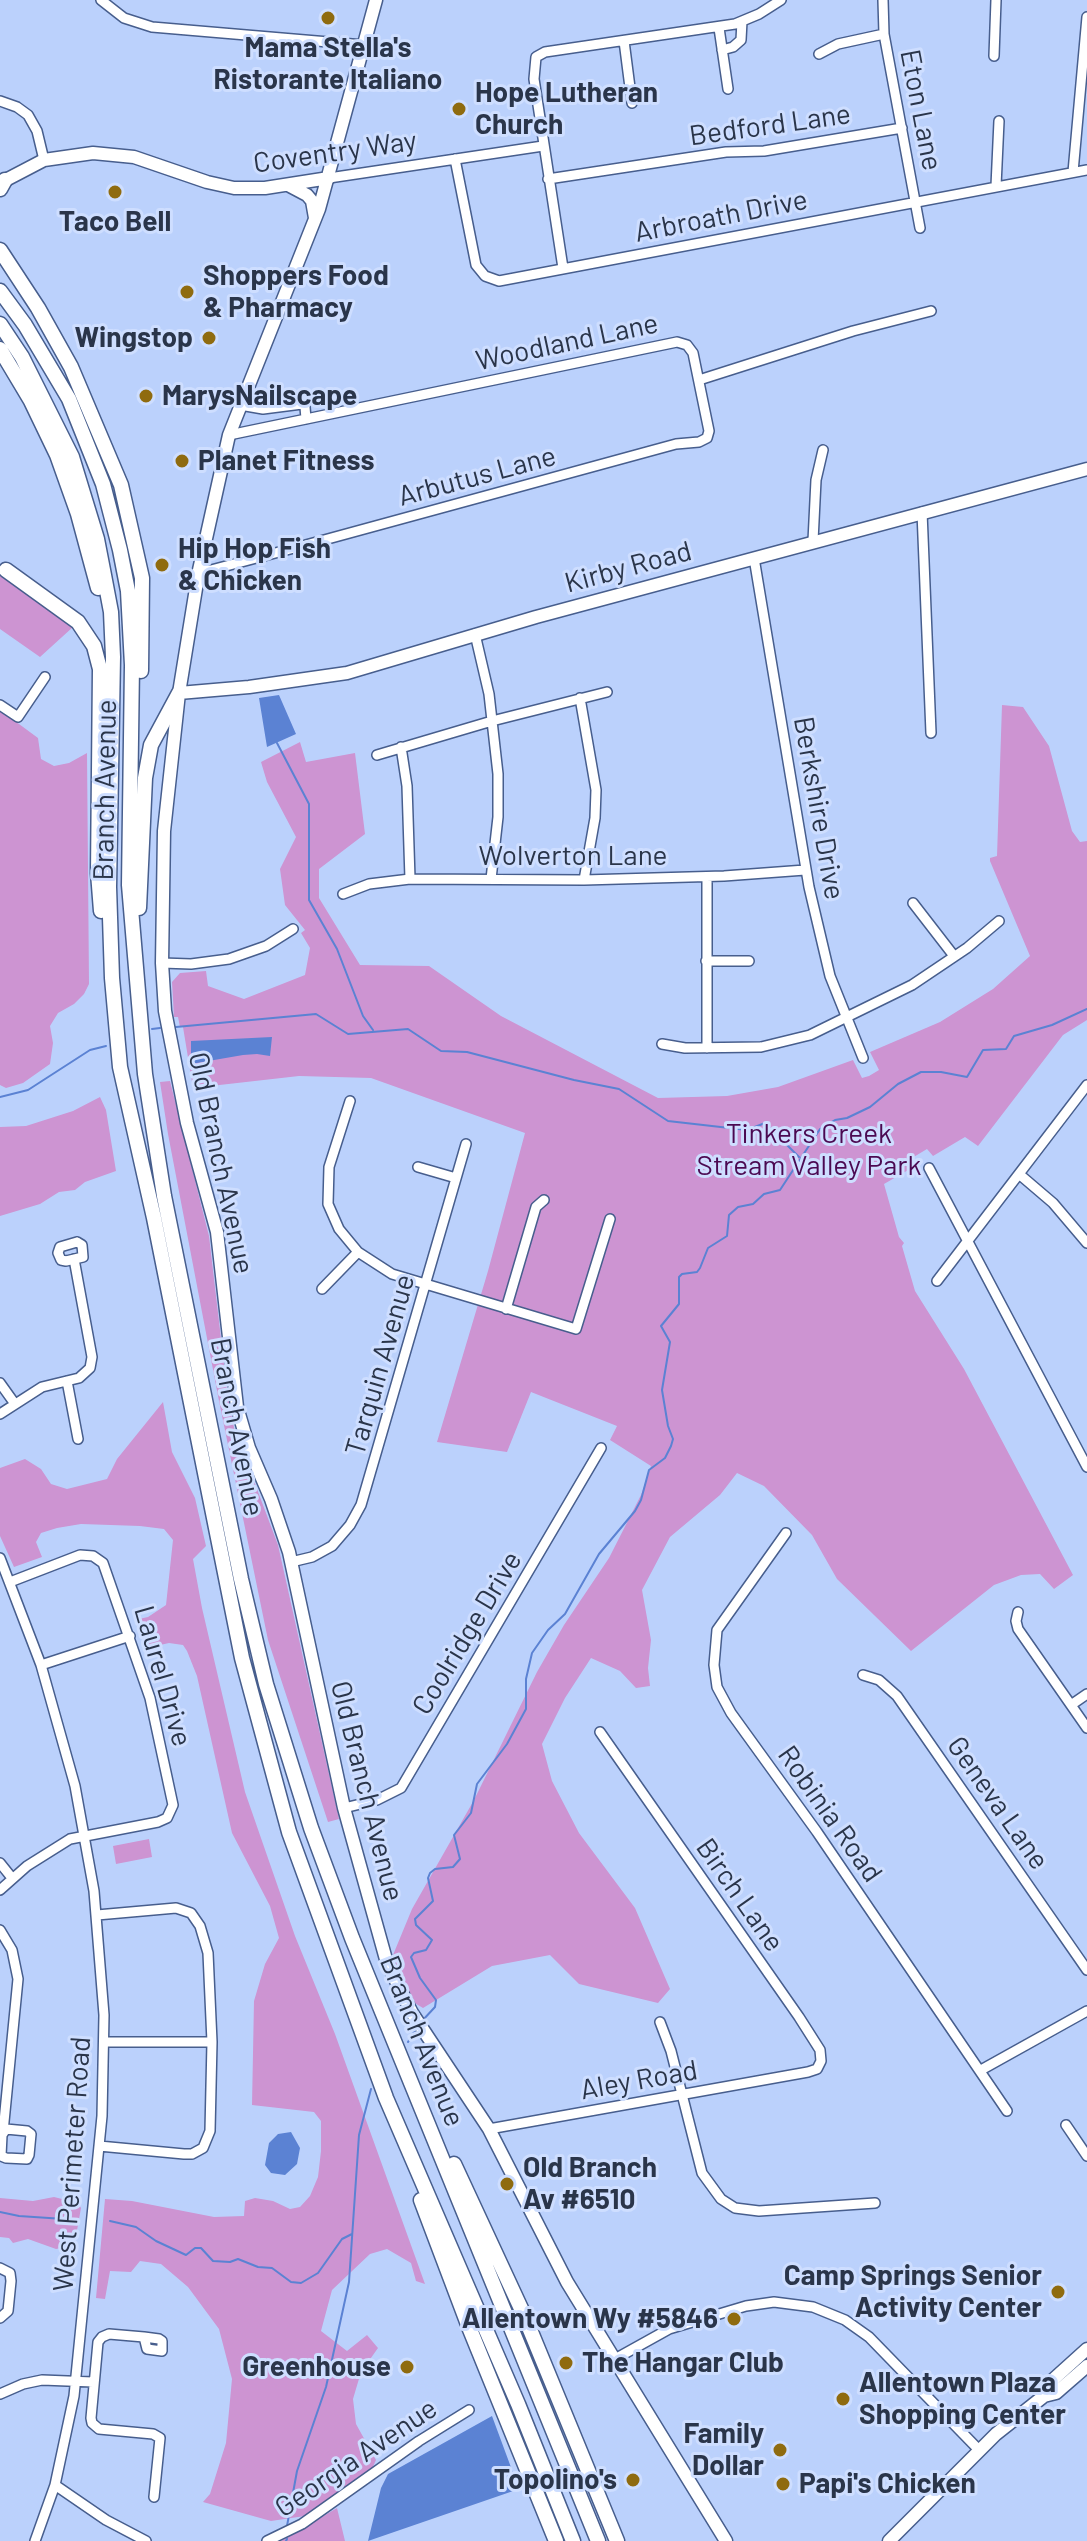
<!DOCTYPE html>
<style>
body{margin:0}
canvas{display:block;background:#bbd1fc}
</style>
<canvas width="1087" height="2541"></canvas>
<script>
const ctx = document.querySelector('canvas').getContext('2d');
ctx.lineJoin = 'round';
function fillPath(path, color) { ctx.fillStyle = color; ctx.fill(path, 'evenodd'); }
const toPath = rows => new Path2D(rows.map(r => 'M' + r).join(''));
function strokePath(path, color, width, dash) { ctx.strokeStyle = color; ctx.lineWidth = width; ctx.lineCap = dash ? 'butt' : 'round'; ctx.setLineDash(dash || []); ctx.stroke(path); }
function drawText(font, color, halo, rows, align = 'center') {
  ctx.font = font + ' Barlow,sans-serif'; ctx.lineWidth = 6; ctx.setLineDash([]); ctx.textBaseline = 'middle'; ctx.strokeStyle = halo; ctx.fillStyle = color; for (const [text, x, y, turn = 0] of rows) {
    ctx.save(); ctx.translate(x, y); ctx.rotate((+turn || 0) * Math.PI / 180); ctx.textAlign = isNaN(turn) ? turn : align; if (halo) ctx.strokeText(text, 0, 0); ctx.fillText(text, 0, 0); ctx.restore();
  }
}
fillPath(toPath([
 [0,575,73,627,40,657,0,629],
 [1002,705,1023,707,1049,746,1072,831,1080,842,1087,841,1087,1020,1063,1035,978,1146,965,1137,933,1156,927,1149,912,1158,917,1165,884,1184,899,1237,904,1243,902,1246,915,1291,964,1369,1073,1575,1054,1589,1040,1574,1021,1575,994,1585,911,1651,837,1579,812,1535,764,1486,737,1473,720,1495,670,1537,642,1590,651,1640,648,1668,650,1686,636,1688,620,1671,591,1658,565,1698,542,1744,552,1781,579,1833,635,1908,670,1989,658,2003,579,1984,550,1955,492,1966,423,2008,413,2002,400,1977,393,1955,412,1909,474,1800,537,1672,564,1625,609,1558,641,1495,651,1466,610,1440,617,1426,531,1392,507,1452,437,1442,488,1271,525,1133,371,1078,299,1076,193,1088,183,1027,180,1027,178,1017,174,1017,172,982,180,973,206,971,208,986,244,999,305,975,310,948,301,933,305,930,285,905,280,869,296,837,267,782,261,762,300,742,306,762,355,753,365,834,319,869,319,898,360,965,429,966,501,1016,658,1098,727,1096,778,1087,853,1060,862,1078,869,1076,879,1070,870,1052,940,1022,993,989,1030,956,990,861,990,858,997,856],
 [0,710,38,738,41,759,54,766,69,763,87,753,89,984,84,994,74,1004,58,1013,50,1026,53,1043,50,1064,23,1083,6,1088,0,1085],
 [170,1081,209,1236,227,1390,234,1428,278,1545,339,1819,328,1822,268,1640,219,1401,168,1134,160,1082],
 [100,1097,106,1110,116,1171,85,1182,75,1190,59,1192,40,1204,0,1216,0,1127,26,1126,73,1111],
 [163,1402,172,1452,195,1498,206,1546,193,1559,202,1608,245,1792,295,1936,335,2034,425,2284,416,2281,411,2263,387,2249,370,2254,332,2290,321,2331,347,2351,367,2335,378,2348,361,2372,353,2399,356,2424,376,2460,372,2469,305,2516,271,2521,203,2502,210,2494,226,2443,232,2379,219,2329,188,2287,161,2264,140,2261,131,2272,110,2271,105,2299,96,2298,105,2199,132,2201,214,2217,244,2216,245,2201,255,2198,273,2201,290,2209,300,2207,310,2196,318,2177,321,2151,321,2121,314,2112,252,2105,254,2001,265,1964,279,1938,270,1906,232,1833,197,1676,187,1651,183,1645,169,1643,147,1648,139,1619,148,1617,166,1605,173,1540,164,1529,140,1526,81,1524,57,1528,41,1533,36,1542,42,1557,14,1567,0,1536,0,1468,25,1459,41,1469,51,1484,67,1489,107,1479,117,1459],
 [149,1839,152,1857,116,1864,113,1846],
 [54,2197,78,2203,81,2208,76,2236,66,2247,56,2249,28,2239,13,2243,9,2238,0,2237,0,2198,33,2201],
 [337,2508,345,2541,281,2541]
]), '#cd94d2');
fillPath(toPath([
 [279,695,296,734,267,747,259,698],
 [272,1037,270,1056,257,1054,243,1055,191,1064,191,1041],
 [291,2132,300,2148,297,2164,285,2175,271,2173,265,2165,269,2143,278,2134],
 [492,2416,519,2489,368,2541,381,2488,388,2474]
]), '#5b82d3');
strokePath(toPath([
 [277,743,309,804,309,900,337,949,363,1016,373,1030],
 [176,1027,316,1014,348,1034,408,1029,441,1051,467,1052,574,1080,619,1089,668,1121,747,1130,765,1123,799,1157],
 [152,1029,160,1028],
 [0,1097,28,1090,90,1050,106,1046],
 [422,2021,435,2007,436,2000,420,1978,411,1957,414,1953,426,1950,432,1940,416,1925,415,1919,433,1901,428,1878,430,1873,435,1869,453,1867,460,1859,454,1835,471,1813,477,1784,507,1744,526,1709,526,1679,532,1653,548,1630,565,1614,599,1554,635,1511,641,1500,649,1470,665,1458,671,1446,673,1439,668,1426,662,1390,670,1342,661,1326,679,1304,679,1277,682,1274,697,1272,700,1268,708,1248,727,1236,729,1215,738,1207,753,1204,764,1194,780,1190,820,1129,835,1120,847,1118,870,1107,898,1084,921,1072,941,1072,967,1077,983,1050,1006,1049,1014,1036,1052,1025,1087,1009],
 [408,2042,416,2029],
 [0,2212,19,2216,79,2220],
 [110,2221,136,2227,156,2241,186,2255,195,2248,201,2248,213,2261,230,2262,238,2259,258,2267,272,2268,291,2282,301,2283,318,2273,342,2239,352,2234],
 [287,2526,297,2471,326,2387,349,2282,359,2135,371,2089],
 [286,2541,287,2539]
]), '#5b82d3', 2);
const minor = toPath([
 [101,0,124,18,152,27,364,45],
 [883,0,884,34,920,228],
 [719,28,728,89],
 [624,41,632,103],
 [722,50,733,47,741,40,742,21],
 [819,54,838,44,884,34],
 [994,56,996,0],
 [0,101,17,107,28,115,37,131,44,160],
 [455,159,476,265,485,276,499,281,1087,170],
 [1073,172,1087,17],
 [329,178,543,146],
 [548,179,726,152,764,151,902,128],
 [996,186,999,121],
 [563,268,534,79,536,57,545,52,735,24,759,14,781,0],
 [699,380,853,331,931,311],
 [240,405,263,409,302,404,305,407,306,419],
 [922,512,931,733],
 [813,541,816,480,823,450],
 [754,558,809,887,830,976,863,1058],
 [199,570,211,570,313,543,676,444,699,442,707,438,709,431,693,353,687,345,677,342,229,435],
 [475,634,489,694,498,774,498,817,491,879],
 [580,698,596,790,595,818,584,880],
 [0,705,18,717,45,677],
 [401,747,407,786,410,879],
 [377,755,492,721,607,692],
 [707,877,707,1048],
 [343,894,369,884,410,879,584,880,724,876,805,870],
 [913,903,954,956],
 [706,961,749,961],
 [162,963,191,964,229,959,266,946,293,929],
 [662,1044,685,1048,761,1047,810,1035,912,985,967,948,999,921],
 [350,1101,329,1167,328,1204,339,1229,358,1252,392,1274,576,1329,610,1219],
 [418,1167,456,1178],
 [929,1168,1087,1467],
 [1019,1174,1053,1203,1087,1243],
 [77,1242,82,1245,83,1257,66,1261,61,1260,58,1253,60,1247,77,1242],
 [937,1281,1087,1085],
 [322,1289,358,1252],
 [506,1309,536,1207,544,1200],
 [67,1381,78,1439],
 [0,1383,15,1404],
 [0,1414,42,1387,79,1378,90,1368,92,1357,74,1259],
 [786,1533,717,1630,714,1665,717,1687,731,1713,817,1832,1007,2111],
 [0,1558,41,1665,75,1786,94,1891,104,2015,102,2116,74,2396,55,2485,35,2541],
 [291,1562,312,1557,332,1546,350,1525,361,1505,466,1144],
 [1018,1612,1016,1621,1018,1629,1087,1728],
 [41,1665,130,1636],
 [863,1675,879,1680,897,1696,1087,1970],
 [1071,1705,1087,1694],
 [344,1808,377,1800,401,1788,601,1448],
 [0,1863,12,1878],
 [0,1890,27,1866,70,1839,158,1822,167,1818,173,1805,150,1698,103,1563,93,1556,80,1555,10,1582],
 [97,1915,176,1908,191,1913,200,1926,208,1953,212,2042,210,2131,203,2148,192,2154,184,2154,99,2146],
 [0,1930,12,1950,18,1979,3,2132],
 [660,2022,671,2051,702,2173,721,2199,735,2208,759,2211,875,2203],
 [105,2042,212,2042],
 [981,2070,1087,2011],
 [1066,2125,1087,2156],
 [6,2129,27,2131,31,2134,29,2155,27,2159,6,2158,1,2156,2,2135,6,2129],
 [489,2129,808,2072,817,2069,821,2061,820,2050,799,2017,600,1732],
 [0,2268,10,2273,11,2281,8,2311,0,2318],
 [144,2337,147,2349,162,2351,162,2341,159,2339,144,2337,109,2334,102,2337,98,2342,91,2418,92,2423,99,2429,153,2434,160,2438,154,2497],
 [615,2359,669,2329,746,2306,774,2302,813,2307,845,2320,869,2337,979,2450],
 [0,2394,23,2384,42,2380,93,2382],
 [55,2485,106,2520,146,2541],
 [267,2541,302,2524,419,2441,469,2410]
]);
const major = toPath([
 [376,0,319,209,229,435,199,570,179,693,164,831,162,963,165,1011,187,1123,217,1232,237,1407,249,1448,271,1499,289,1552,344,1808,387,1963,412,2013,489,2129,567,2282,726,2541],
 [0,183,44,160,93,153,134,157,207,182,234,188,265,188,329,178],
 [290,186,307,195,312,201,315,218],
 [179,693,249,687,347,673,536,617,1087,469],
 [1044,2396,1046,2386,1087,2349],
 [889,2541,996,2434,1044,2396,1056,2393,1087,2366]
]);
const highway = toPath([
 [0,189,5,180],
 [0,250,38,308,71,367,121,485,142,578,141,671],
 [0,291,25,325,69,399,103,484,120,550,128,591,132,665,129,885,145,1074,164,1196,241,1579,266,1684,311,1828,352,1938,598,2541],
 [0,324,22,357,72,457,97,539,104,575,111,612,113,657,109,887,112,978,120,1067,154,1218,242,1658,289,1832,386,2098,518,2404,573,2541],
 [0,349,31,401,57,455,78,514,98,588],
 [6,570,78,622,94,646,100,669,98,873,101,911],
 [139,908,145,778,151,745,179,693],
 [454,2164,524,2315,617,2541],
 [421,2200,469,2327,556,2541]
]);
strokePath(minor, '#475e8d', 12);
strokePath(major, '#475e8d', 15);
strokePath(highway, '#475e8d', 17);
strokePath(minor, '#fff', 9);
strokePath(major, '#fff', 12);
strokePath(highway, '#fff', 14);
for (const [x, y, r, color] of [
 [328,18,8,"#8f6b0f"],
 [459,109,8,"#8f6b0f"],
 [115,192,8,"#8f6b0f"],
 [187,292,8,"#8f6b0f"],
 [209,338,8,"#8f6b0f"],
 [146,396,8,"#8f6b0f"],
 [182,461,8,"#8f6b0f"],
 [162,565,8,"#8f6b0f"],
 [507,2184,8,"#8f6b0f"],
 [1058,2292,8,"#8f6b0f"],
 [734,2319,8,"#8f6b0f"],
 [566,2363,8,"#8f6b0f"],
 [407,2367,8,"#8f6b0f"],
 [843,2399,8,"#8f6b0f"],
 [780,2450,8,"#8f6b0f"],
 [633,2480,8,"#8f6b0f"],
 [783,2484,8,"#8f6b0f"]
]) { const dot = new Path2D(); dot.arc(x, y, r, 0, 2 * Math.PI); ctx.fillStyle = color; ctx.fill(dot); strokePath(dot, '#cedeff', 3); }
drawText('bold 28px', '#2a354a', '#cedeff', [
 ["Mama Stella's",328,48,"center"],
 ["Ristorante Italiano",328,80,"center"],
 ["Hope Lutheran",475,93],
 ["Church",475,125],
 ["Taco Bell",115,222,"center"],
 ["Shoppers Food",203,276],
 ["& Pharmacy",203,308],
 ["Wingstop",193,338,"right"],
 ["MarysNailscape",162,396],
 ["Planet Fitness",198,461],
 ["Hip Hop Fish",178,549],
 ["& Chicken",178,581],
 ["Old Branch",523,2168],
 ["Av #6510",523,2200],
 ["Camp Springs Senior",1042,2276,"right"],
 ["Activity Center",1042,2308,"right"],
 ["Allentown Wy #5846",718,2319,"right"],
 ["The Hangar Club",582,2363],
 ["Greenhouse",391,2367,"right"],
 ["Allentown Plaza",859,2383],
 ["Shopping Center",859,2415],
 ["Family",764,2434,"right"],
 ["Dollar",764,2466,"right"],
 ["Topolino's",617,2480,"right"],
 ["Papi's Chicken",799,2484]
], 'left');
drawText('28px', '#2a354a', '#cedeff', [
 ["Eton Lane",921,110,79],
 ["Bedford Lane",770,125,-8],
 ["Coventry Way",335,152,-8],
 ["Arbroath Drive",721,216,-11],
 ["Woodland Lane",567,342,-12],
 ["Arbutus Lane",477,476,-15],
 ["Kirby Road",628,567,-15],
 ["Branch Avenue",105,790,-89],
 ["Berkshire Drive",819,808,80],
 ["Wolverton Lane",573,856],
 ["Old Branch Avenue",221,1163,78],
 ["Tarquin Avenue",380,1365,-74],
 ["Branch Avenue",237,1427,79],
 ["Coolridge Drive",467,1633,-59],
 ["Laurel Drive",163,1676,74],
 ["Old Branch Avenue",367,1791,76],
 ["Geneva Lane",998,1803,55],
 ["Robinia Road",830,1814,55],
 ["Birch Lane",740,1895,55],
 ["Branch Avenue",422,2041,68],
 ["Aley Road",639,2080,-10],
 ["West Perimeter Road",72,2164,-86],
 ["Georgia Avenue",356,2458,-34]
]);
drawText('28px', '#4b0952', '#cedeff', [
 ["Tinkers Creek",809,1134],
 ["Stream Valley Park",809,1166]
]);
</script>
